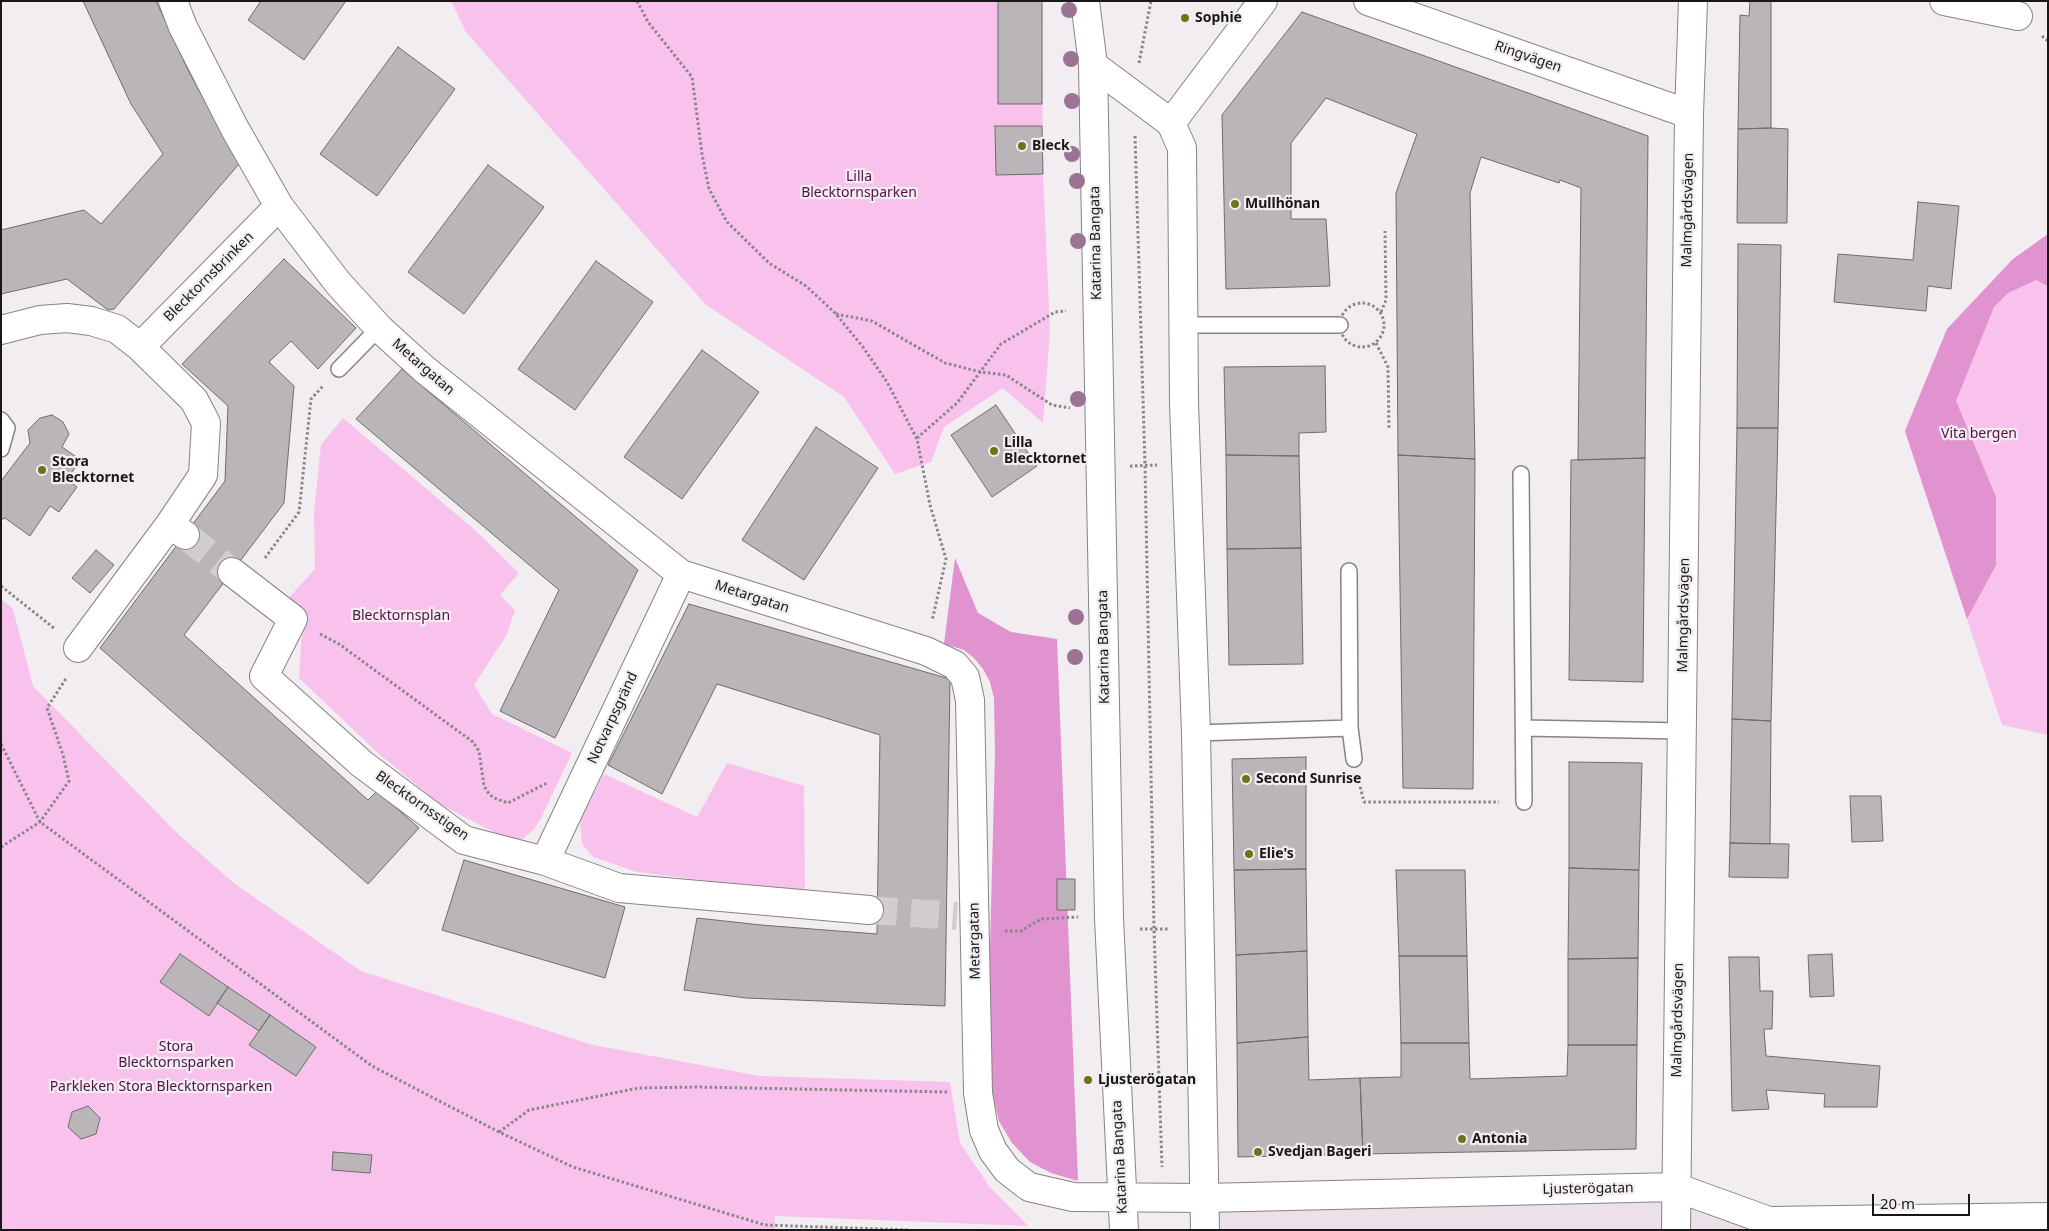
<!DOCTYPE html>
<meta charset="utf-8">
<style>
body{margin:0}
#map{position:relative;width:2049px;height:1231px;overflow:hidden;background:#f2edf1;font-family:"Noto Sans",sans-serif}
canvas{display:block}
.frame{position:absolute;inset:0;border:2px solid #191819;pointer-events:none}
.scale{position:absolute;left:1872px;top:1194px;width:98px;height:22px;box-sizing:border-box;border:2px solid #191819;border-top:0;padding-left:6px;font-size:15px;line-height:18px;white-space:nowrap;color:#191819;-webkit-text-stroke:4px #f2edf1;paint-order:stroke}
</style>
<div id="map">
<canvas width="2049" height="1231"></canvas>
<div class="frame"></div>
<div class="scale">20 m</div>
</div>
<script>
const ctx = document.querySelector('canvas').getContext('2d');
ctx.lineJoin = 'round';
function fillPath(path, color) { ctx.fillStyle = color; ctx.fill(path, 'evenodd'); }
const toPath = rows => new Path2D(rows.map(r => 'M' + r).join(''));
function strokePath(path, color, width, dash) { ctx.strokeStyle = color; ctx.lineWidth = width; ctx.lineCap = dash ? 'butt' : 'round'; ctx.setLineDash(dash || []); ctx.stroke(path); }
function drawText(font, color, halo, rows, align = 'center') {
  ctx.font = font + ' "Noto Sans",sans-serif'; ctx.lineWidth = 4.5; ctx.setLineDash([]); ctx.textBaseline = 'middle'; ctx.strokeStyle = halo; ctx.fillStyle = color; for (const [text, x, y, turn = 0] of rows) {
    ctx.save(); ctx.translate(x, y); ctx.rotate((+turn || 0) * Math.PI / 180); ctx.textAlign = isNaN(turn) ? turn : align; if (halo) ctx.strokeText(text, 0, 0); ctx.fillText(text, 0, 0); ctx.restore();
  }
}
fillPath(toPath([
 [1672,1182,1773,1226,1969,1230,1217,1230,1215,1197]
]), '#ece0e9');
fillPath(toPath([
 [451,1,1042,1,1043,174,1050,331,1043,423,1003,388,944,427,931,462,895,474,844,397,705,304,466,32],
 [2048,234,2048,735,2002,725,1905,431,1947,329,2013,259],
 [343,418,475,530,519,573,500,595,515,610,506,636,474,685,492,714,572,753,541,818,534,829,523,839,510,838,497,834,440,804,379,754,299,678,303,616,285,602,315,569,314,512,321,445],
 [1,599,13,609,33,686,179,835,235,884,361,971,593,1045,760,1076,950,1082,960,1143,989,1186,1028,1226,775,1216,775,1230,1,1230],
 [727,763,804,786,805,893,637,872,593,857,582,844,580,821,604,774,697,817]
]), '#f9c2ec');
fillPath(toPath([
 [2048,234,2048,286,2036,280,2008,293,1994,307,1956,401,1996,497,1996,565,1967,619,1905,431,1947,329,2013,259],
 [955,558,978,613,1011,632,1057,639,1078,1181,1051,1173,1030,1162,1012,1143,999,1121,992,1092,987,1065,995,753,994,698,990,682,983,669,975,659,964,650,944,644]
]), '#e093cf');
const building = toPath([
 [83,1,156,1,189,72,239,164,114,309,108,310,67,279,1,294,1,230,84,210,101,224,163,154,131,104,83,1],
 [261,1,346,1,304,60,248,20,261,1],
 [998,1,1042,1,1042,104,998,104,998,1],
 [1750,1,1771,1,1771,128,1738,129,1740,15,1749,16,1750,1],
 [1302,12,1648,136,1645,458,1578,460,1581,188,1560,180,1559,183,1481,157,1470,193,1475,459,1398,455,1396,193,1417,134,1326,98,1291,143,1291,219,1326,219,1330,286,1226,289,1222,115,1302,12],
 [398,47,455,89,377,196,320,154,398,47],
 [995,126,1042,126,1043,174,996,175,995,126],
 [1771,128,1788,129,1787,223,1737,223,1738,129,1771,128],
 [488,165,544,207,464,314,408,272,488,165],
 [1918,202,1959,206,1951,289,1928,286,1926,311,1834,302,1838,254,1913,260,1918,202],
 [1738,244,1781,245,1778,428,1737,428,1738,244],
 [284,259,356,328,318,369,291,341,269,362,294,386,284,503,184,635,368,800,377,791,419,828,368,884,100,648,225,481,228,406,182,364,284,259],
 [596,261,653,302,575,410,518,369,596,261],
 [702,350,759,392,682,499,624,457,702,350],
 [1325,366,1326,432,1299,433,1299,456,1226,455,1224,367,1325,366],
 [402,369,638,570,555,738,500,711,559,590,356,419,402,369],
 [996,405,1037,466,992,497,951,435,996,405],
 [52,415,63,422,69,434,62,447,81,460,67,479,77,487,59,512,50,506,30,536,5,518,1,520,1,481,30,443,28,430,40,418,52,415],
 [816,427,878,468,804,580,742,540,816,427],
 [1737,428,1778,428,1771,721,1732,719,1737,428],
 [1226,455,1299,456,1301,548,1227,549,1226,455],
 [1398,455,1475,459,1473,789,1403,788,1398,455],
 [1645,458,1643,682,1569,680,1571,460,1645,458],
 [1301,548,1303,664,1229,665,1227,549,1301,548],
 [96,550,114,565,90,593,72,578,96,550],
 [689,604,950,679,945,1006,746,998,684,990,697,918,761,925,877,934,880,735,717,684,662,794,608,765,689,604],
 [1732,719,1771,721,1770,844,1730,843,1732,719],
 [1306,757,1306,869,1234,870,1232,759,1306,757],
 [1569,762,1642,763,1639,870,1569,868,1569,762],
 [1850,796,1881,796,1883,841,1852,842,1850,796],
 [1730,843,1789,844,1788,878,1729,877,1730,843],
 [464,860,625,907,605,978,442,930,464,860],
 [1569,868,1639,870,1638,958,1568,959,1569,868],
 [1306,869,1307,951,1236,955,1234,870,1306,869],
 [1396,870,1465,870,1467,956,1399,956,1396,870],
 [1057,879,1075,879,1075,910,1057,910,1057,879],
 [1307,951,1308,1037,1237,1043,1236,955,1307,951],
 [180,954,228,987,209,1016,160,982,180,954],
 [1832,954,1834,996,1810,997,1808,955,1832,954],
 [1399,956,1467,956,1469,1043,1401,1043,1399,956],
 [1729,957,1759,957,1760,991,1773,991,1772,1029,1764,1029,1766,1056,1880,1066,1877,1107,1824,1107,1825,1094,1766,1090,1769,1109,1732,1111,1729,957],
 [1638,958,1637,1045,1568,1045,1568,959,1638,958],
 [228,987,270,1015,259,1031,217,1003,228,987],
 [270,1015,316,1047,296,1076,249,1045,270,1015],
 [1308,1037,1309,1080,1360,1078,1363,1154,1238,1157,1237,1043,1308,1037],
 [1401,1043,1469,1043,1470,1079,1567,1076,1568,1045,1637,1045,1636,1149,1363,1154,1360,1078,1401,1077,1401,1043],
 [88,1106,100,1118,96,1134,81,1139,68,1127,72,1112,88,1106],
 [333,1152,372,1155,370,1173,332,1170,333,1152]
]);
fillPath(building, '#bab5b9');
strokePath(building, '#6f6b6e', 1);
strokePath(toPath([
 [185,535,232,572],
 [869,910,957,916]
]), '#d1cdd1', 28, [28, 14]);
const lane = toPath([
 [1183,325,1340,325],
 [339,369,379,328],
 [1,420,7,428,1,449],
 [1521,474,1524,802],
 [1349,571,1350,728,1354,759],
 [1524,728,1683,731],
 [1196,733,1350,728]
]);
const street = toPath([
 [173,1,183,27,235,129,279,206,338,283,379,328,424,369,681,574,926,651,955,665,965,677,970,700,978,1093,984,1130,993,1151,1007,1170,1029,1187,1073,1197,1204,1198,1675,1187,1769,1221,2048,1217],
 [1085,1,1093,65,1109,918,1124,1230],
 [1368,1,1689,114],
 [1944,1,2018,16],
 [1093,65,1171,123,1182,148,1184,403,1196,733,1205,1230],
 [1171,123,1263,1],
 [1,330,40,320,67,318,91,321,117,329,140,347,194,400,206,423,203,475,170,524,185,535],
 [140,347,279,206],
 [232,572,293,619,264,676,362,764,464,840,545,861,619,888,869,910],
 [78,648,170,524],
 [545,861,681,574],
 [1676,1230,1689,114,1693,1]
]);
strokePath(lane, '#878386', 18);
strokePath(street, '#878386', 30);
strokePath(toPath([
 [637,1,648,22,692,77,702,154,709,189,727,222,769,263,806,286,836,314,863,347,887,382,917,439,930,505,946,559,932,621],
 [2042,36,2048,41],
 [1139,63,1151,1],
 [1135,136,1145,465,1154,929,1162,1167],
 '1340 325a22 22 0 1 1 44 0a22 22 0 1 1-44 0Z',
 [1381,312,1386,300,1385,231],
 [836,314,872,321,945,363,981,372,1006,375,1052,405,1070,408],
 [1376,343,1388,367,1389,429],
 [917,438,957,403,1001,344,1055,312,1066,311],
 [1130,466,1157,465],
 [265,558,299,512,311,399,323,386],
 [1,586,55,629],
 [320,634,339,644,473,742,479,751,484,786,489,794,494,798,508,803,547,783],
 [1,744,40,822,372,1066,499,1132,573,1167,765,1225,909,1230],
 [1359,782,1364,802,1499,802],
 [1,847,40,822,69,781,63,755,47,708,67,677],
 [1140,929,1169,929],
 [1005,931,1021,931,1041,919,1078,917],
 [499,1132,529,1110,639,1088,697,1087,947,1092]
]), '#898689', 3, [2.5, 2.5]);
strokePath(lane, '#fff', 15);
strokePath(street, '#fff', 28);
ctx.fillStyle = '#9b7395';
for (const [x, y] of [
 [1069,10],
 [1071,59],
 [1072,101],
 [1072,154],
 [1077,181],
 [1078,241],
 [1078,399],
 [1076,617],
 [1075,657]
]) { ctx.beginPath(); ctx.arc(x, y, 8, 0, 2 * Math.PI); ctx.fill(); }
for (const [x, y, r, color] of [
 [1185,18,5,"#6e7319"],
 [1022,146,5,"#6e7319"],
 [1235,204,5,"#6e7319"],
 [994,451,5,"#6e7319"],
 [42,470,5,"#6e7319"],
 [1246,779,5,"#6e7319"],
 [1249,854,5,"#6e7319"],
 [1088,1080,5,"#6e7319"],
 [1462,1139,5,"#6e7319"],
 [1258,1152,5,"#6e7319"]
]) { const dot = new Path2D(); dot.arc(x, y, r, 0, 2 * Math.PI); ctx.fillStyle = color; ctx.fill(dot); strokePath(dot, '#f2edf1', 2); }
drawText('bold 14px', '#191819', '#f2edf1', [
 ["Sophie",1195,18],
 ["Bleck",1032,146],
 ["Mullhönan",1245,204],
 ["Lilla",1004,443],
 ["Blecktornet",1004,459],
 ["Stora",52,462],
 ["Blecktornet",52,478],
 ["Second Sunrise",1256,779],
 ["Elie's",1259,854],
 ["Ljusterögatan",1098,1080],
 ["Antonia",1472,1139],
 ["Svedjan Bageri",1268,1152]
], 'left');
drawText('14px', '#191819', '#f2edf1', [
 ["Ringvägen",1528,57,19],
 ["Malmgårdsvägen",1688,210,-89],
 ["Katarina Bangata",1096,243,-91],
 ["Blecktornsbrinken",209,277,-45],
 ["Metargatan",423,367,41],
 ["Metargatan",752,597,18],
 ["Malmgårdsvägen",1684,615,-89],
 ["Katarina Bangata",1104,647,-91],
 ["Notvarpsgränd",613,718,-65],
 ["Blecktornsstigen",422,806,35],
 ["Metargatan",975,941,-91],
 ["Malmgårdsvägen",1678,1020,-89],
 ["Katarina Bangata",1120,1157,-93],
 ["Ljusterögatan",1588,1189,-1]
]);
drawText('14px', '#540f49', '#f2edf1', [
 ["Lilla",859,177],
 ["Blecktornsparken",859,193],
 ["Vita bergen",1979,434],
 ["Blecktornsplan",401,616],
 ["Stora",176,1047],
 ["Blecktornsparken",176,1063],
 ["Parkleken Stora Blecktornsparken",161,1087]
]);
</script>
